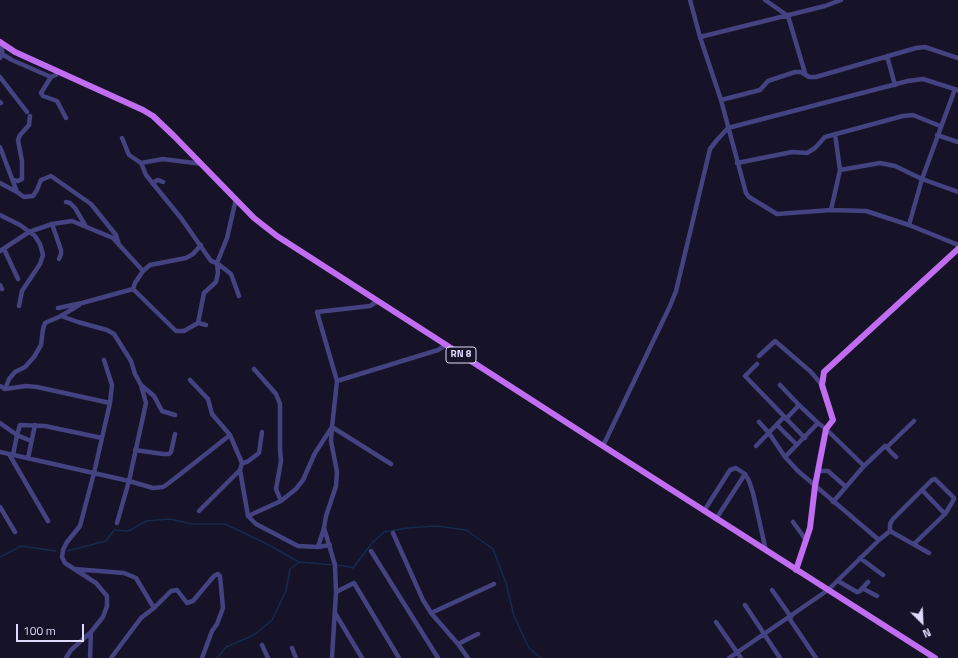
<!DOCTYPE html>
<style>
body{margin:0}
#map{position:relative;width:958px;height:658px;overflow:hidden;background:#161227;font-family:"Titillium Web",sans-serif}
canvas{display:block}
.north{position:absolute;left:902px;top:602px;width:40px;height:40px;-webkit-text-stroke:3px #161227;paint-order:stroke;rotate:156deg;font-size:11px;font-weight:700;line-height:16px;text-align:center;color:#dfdbfc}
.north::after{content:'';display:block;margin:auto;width:14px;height:18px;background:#dfdbfc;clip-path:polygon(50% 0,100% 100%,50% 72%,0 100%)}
.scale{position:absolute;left:16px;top:624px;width:68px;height:18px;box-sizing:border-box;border:2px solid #dfdbfc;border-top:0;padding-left:5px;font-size:12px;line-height:14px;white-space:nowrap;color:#dfdbfc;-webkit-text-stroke:3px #161227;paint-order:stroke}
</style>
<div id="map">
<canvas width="958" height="658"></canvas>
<div class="north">N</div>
<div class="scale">100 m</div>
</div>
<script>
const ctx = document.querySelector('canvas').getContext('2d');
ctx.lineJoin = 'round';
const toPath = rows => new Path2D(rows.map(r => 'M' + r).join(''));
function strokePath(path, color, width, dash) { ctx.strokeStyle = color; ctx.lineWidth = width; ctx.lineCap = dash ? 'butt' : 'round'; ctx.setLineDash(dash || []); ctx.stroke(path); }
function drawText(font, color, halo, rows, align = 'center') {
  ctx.font = font + ' "Titillium Web",sans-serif'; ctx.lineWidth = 3; ctx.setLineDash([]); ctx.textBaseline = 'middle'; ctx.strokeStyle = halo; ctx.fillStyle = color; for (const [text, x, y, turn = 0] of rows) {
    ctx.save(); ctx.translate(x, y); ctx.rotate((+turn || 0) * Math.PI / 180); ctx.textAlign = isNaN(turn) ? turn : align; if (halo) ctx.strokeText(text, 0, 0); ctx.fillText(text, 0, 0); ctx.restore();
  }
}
strokePath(toPath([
 [67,551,106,541,114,530,129,531,146,521,170,519,192,524,225,524,267,544,299,562,345,566,353,568,372,543,384,532,407,528,436,526,466,530,493,549,506,583,514,616,529,648,541,658],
 [0,557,21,546,56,551],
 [217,658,226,647,254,635,272,620,286,591,290,569,299,562]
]), '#162a4c', 1.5);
strokePath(toPath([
 [690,0,700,37,721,100,746,193,749,197,777,214,831,210,866,211,909,225,958,245],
 [765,0,788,16,805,73],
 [700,37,825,6,841,0],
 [2,54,12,60,51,77,56,75,57,71],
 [887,56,895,85],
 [0,58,2,54,2,43],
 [0,77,27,112],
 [51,77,41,93,43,96,57,101,66,118],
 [721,100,760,90,768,81,795,72,801,72,809,77,816,77,916,48,925,47,958,58],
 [0,102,1,103],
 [937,135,958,142],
 [122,138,129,155,141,163,163,159,202,164],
 [0,147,17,192,24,197,33,196,37,190,41,180,51,176,91,204,116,235,119,245],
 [141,163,146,175,181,218,211,261,217,263,218,273,216,282,204,293,198,323],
 [737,163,792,152,807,153,815,148,825,137,903,116,913,115,940,126],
 [840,170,880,163,895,166,922,179,958,192],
 [13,180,18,181,22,179,22,161,18,140,20,135,29,125,30,116],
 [0,183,17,192],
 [152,183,158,180,163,182],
 [236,199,227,238,217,263,231,274,239,296],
 [66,202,70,203,75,208,85,225],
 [831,210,840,170,835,134],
 [0,215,20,225,35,236,40,244,43,255,40,264,22,291,19,306],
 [52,224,61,250,61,254,59,259],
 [909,225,922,179,955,89],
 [4,249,18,279],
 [0,251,29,232,52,224,72,221,113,238,143,271,135,283,133,289],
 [143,271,150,265,186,258,193,254,201,245],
 [0,285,2,289],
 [58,308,82,303,133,289,176,331,184,331,198,323,206,325],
 [61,316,78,322,107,330,114,334,131,361,135,374,141,385,154,396,162,411,175,415],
 [759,356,775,341,811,372,822,385],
 [757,364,745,376,805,438],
 [254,369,276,394,280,404,280,449,281,461,276,489,281,501],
 [190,380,208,399,212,414,230,435],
 [337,381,438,350,446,345],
 [780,385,799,405,818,423,826,429,864,466],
 [0,386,5,389,26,386,37,387,110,403],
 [5,389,9,379,15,372,25,367,34,357,41,345,43,329,45,323,61,316,79,305],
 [786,419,799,405],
 [0,423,17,435,13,455],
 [777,425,797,445],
 [31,441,17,435,20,425,45,426,102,438],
 [603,446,670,306,676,291,710,149,717,140,728,128,908,81,923,79,958,90],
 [756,446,784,417],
 [887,447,914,421],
 [135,450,163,454,169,454,171,452,175,434],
 [0,452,129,481,153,488,163,487,169,483,230,435,242,463,247,462,259,453,262,432],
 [9,454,48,521],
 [785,457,818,423],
 [28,458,35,425],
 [242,463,240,470,248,516,256,524,298,546,318,547,330,545],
 [818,471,828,471,846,487],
 [922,490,945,514],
 [833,502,864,466,885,446,896,457],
 [0,507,15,532],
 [199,511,240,470],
 [704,511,730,470,736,468,745,474,749,481,753,493,766,551],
 [248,516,281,501,296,489,303,480,315,453,332,427,337,381,317,312,370,306,378,301],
 [716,519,745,474],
 [793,522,806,540],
 [117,523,129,481,146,403,141,385],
 [890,531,929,553],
 [393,533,423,600,431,613,458,644,468,658],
 [879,540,890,531,890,524,893,519,932,480,935,479,954,498,953,501,945,514,914,544],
 [318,547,324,528],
 [371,551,438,658],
 [860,558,883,575],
 [74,569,124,573,136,578,154,608],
 [838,581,857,592,860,591,868,582],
 [862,588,877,596],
 [772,590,791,617],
 [336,592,354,583,399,658],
 [745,605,780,658],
 [335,613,362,658],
 [431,613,494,584],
 [789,618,816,658],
 [716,622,741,658],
 [458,644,478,634],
 [262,645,268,658],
 [292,648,296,658],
 [66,658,71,650,91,632,103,617,107,606,107,596,96,583,65,563,62,557,63,550,67,542,80,526,94,473,110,403,112,385,104,360],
 [90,658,91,632],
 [111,658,141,618,154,608,171,591,177,590,187,603,193,601,214,576,218,574,220,576,223,608,217,624,212,631,202,658],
 [332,658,336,592,335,565,324,528,326,516,336,486,337,472,331,441,332,427,391,464],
 [729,658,828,590,879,540,798,471,785,457,769,433,759,422]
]), '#454281', 4.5);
strokePath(toPath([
 [0,42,15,52,143,110,153,116,174,136,254,218,277,236,603,446,935,658],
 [796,570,810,528,815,486,826,429,833,420,822,385,824,372,958,249]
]), '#c16df1', 6);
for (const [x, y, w] of [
 [461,355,30]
]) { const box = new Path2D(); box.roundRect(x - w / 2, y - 8, w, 16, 3); ctx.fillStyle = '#161227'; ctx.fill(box); strokePath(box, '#dfdbfc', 1); }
drawText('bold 10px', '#dfdbfc', null, [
 ["RN 8",461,355]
]);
</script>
